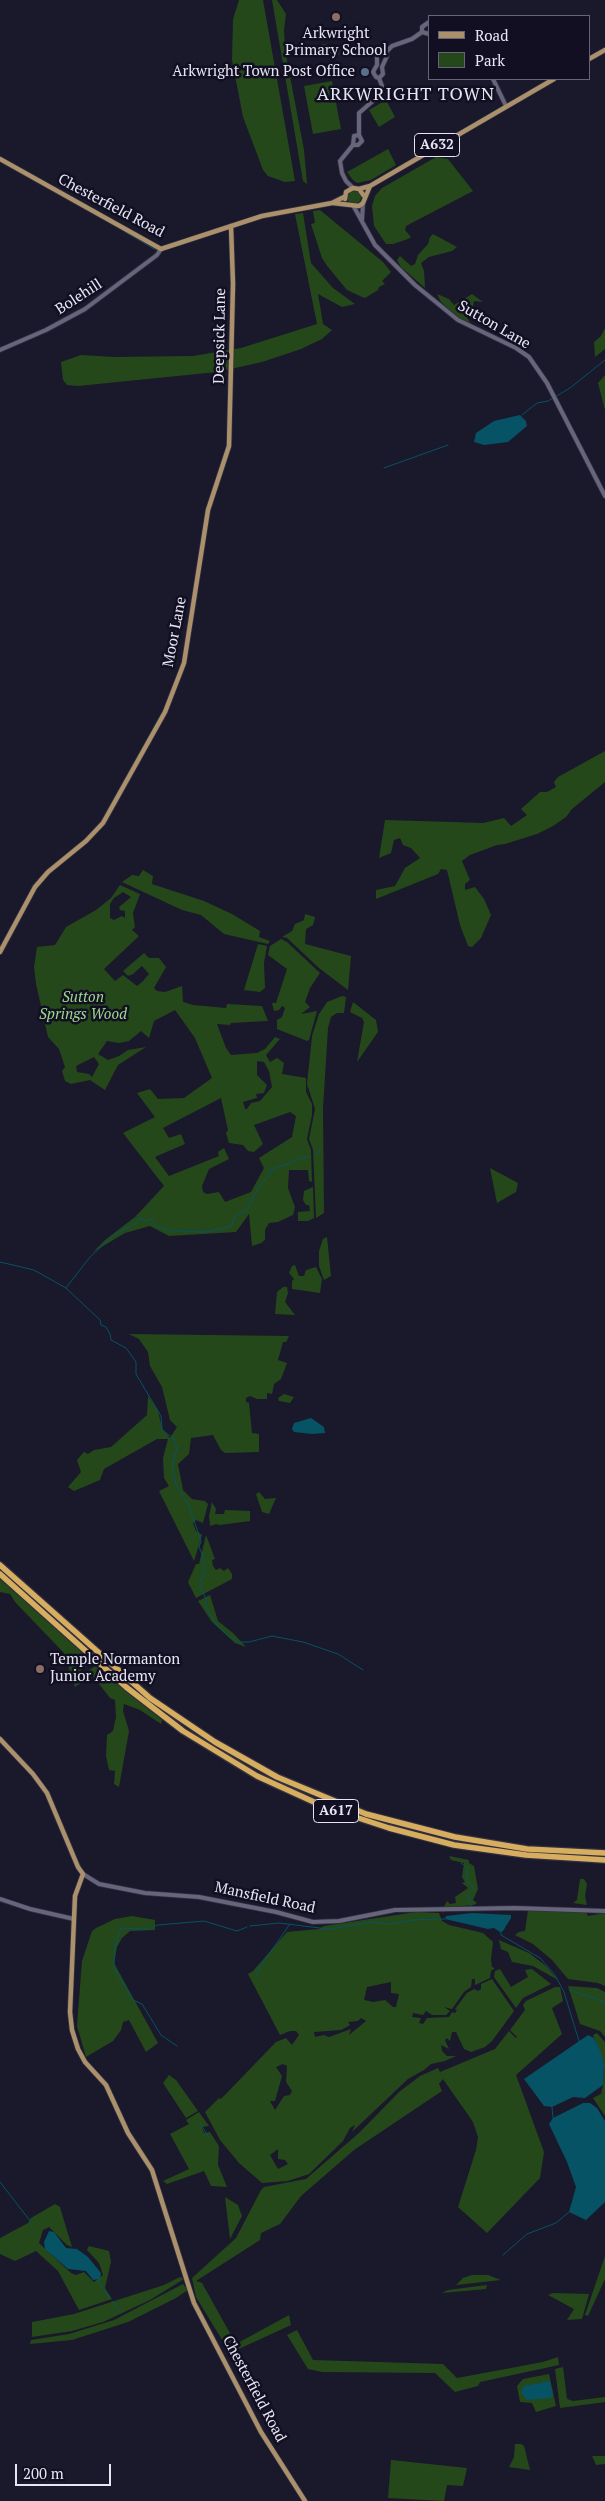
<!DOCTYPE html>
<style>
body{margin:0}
#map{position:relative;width:605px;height:2501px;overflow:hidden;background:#1a182b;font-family:"PT Serif",serif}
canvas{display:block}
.legend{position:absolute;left:428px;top:15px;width:162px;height:65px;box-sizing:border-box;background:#110f21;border:1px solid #666575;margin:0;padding:6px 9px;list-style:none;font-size:15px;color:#e6e6f3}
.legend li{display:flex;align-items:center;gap:10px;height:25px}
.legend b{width:25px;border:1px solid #666575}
.scale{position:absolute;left:15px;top:2464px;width:96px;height:22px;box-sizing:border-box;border:2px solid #e6e6f3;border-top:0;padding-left:6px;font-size:15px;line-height:18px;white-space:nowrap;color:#e6e6f3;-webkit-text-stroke:4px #110f21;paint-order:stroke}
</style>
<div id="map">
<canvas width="605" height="2501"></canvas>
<ul class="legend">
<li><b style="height:6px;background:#aa906b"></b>Road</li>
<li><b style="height:14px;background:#25481a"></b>Park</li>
</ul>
<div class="scale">200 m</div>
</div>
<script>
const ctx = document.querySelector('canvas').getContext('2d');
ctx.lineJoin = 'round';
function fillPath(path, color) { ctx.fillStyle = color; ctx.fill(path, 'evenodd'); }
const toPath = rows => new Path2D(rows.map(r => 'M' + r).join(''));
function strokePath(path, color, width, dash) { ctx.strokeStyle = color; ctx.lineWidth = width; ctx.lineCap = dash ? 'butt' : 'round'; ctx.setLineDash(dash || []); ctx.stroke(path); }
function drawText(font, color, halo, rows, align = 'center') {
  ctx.font = font + ' "PT Serif",serif'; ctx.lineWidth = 5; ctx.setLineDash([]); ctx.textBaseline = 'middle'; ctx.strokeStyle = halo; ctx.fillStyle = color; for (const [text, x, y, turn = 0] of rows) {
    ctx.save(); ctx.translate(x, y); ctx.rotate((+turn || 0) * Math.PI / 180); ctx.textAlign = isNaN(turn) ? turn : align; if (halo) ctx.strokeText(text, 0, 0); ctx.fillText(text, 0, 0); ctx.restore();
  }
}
fillPath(toPath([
 [239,0,263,0,295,181,285,182,268,176,263,170,243,117,232,60,233,19],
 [272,0,277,0,286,14,284,30,285,50,304,150,307,184,303,181],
 [322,44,340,46,339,55,321,53],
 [332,81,341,129,313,134,304,86],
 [386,100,395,117,379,127,369,110],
 [388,149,396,165,371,180,357,183,353,180,347,172],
 [436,157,448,159,473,191,406,226,405,230,411,237,408,239,393,244,386,244,374,226,372,206,375,196,382,188],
 '347 197a7 7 0 1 1 14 0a7 7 0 1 1-14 0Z',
 [320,210,383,262,391,272,382,281,385,284,379,287,378,290,365,298,362,297,347,290,328,267,322,258,311,224,315,223,313,211],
 [303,213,311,263,333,288,355,304,342,307,318,294,323,324,332,330,322,339,301,349,262,362,217,372,78,386,67,385,63,380,61,362,81,355,114,357,193,356,241,348,317,324,295,214],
 [433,234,457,247,452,251,429,257,421,263,424,271,425,288,401,267,397,260,400,256,411,266,415,264,418,255,428,244,430,237],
 [437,294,449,299,454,305,472,294,483,302,474,301,472,312,464,313,471,324,460,319,441,302],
 [605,328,605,349,595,357,594,342,601,336],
 [605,375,605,410,598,383],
 [605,751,605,782,572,809,566,817,553,826,537,834,505,844,497,845,470,855,462,861,470,880,465,884,465,890,475,887,484,899,491,915,481,938,472,947,468,946,460,925,447,870,441,869,438,874,376,899,376,890,395,886,405,868,420,858,411,848,403,845,400,838,394,840,391,853,379,858,385,820,483,823,504,818,511,826,527,815,521,809,540,792,547,792,556,787,554,782,558,777],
 [143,870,153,876,152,884,204,901,232,914,260,931,259,937,270,941,268,944,224,934,201,915,182,910,122,882,132,875,139,876],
 [120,885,140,894,133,913,135,927,132,930,139,936,104,969,115,981,123,975,137,986,143,981,149,974,142,966,133,974,128,976,123,971,144,953,149,958,159,958,166,967,154,988,157,991,165,992,182,986,183,1002,193,1005,226,1008,227,1004,262,1006,268,1021,231,1023,230,1025,217,1024,226,1048,231,1055,257,1053,265,1049,275,1037,280,1039,266,1055,270,1062,277,1058,284,1063,282,1074,306,1078,306,1092,312,1104,312,1115,307,1139,311,1150,312,1182,309,1181,308,1170,289,1170,288,1188,295,1207,293,1215,278,1222,269,1223,265,1230,265,1240,261,1243,252,1246,249,1214,236,1232,169,1236,150,1226,125,1233,93,1252,105,1240,135,1217,164,1186,123,1133,155,1117,137,1093,150,1089,158,1099,184,1098,212,1078,195,1038,175,1010,154,1021,149,1038,141,1031,129,1041,119,1043,107,1041,98,1054,108,1060,119,1056,128,1050,146,1047,118,1065,105,1090,90,1080,71,1084,65,1081,62,1071,65,1067,59,1049,48,1037,36,984,34,967,37,947,55,945,66,927,96,910,111,898],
 [123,892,131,897,119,907,120,910,125,911,125,918,122,916,114,920,110,918,110,904,114,898],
 [94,1057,99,1064,92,1077,89,1074,77,1072,76,1066],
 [257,1061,264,1062,269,1071,272,1087,260,1101,251,1103,247,1109,245,1109,243,1102,257,1098,256,1094,264,1093,267,1085,257,1075],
 [221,1098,228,1130,226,1133,229,1143,243,1145,248,1151,254,1152,263,1144,254,1125,290,1112,296,1116,292,1137,259,1158,264,1168,251,1192,225,1202,219,1192,207,1194,203,1192,202,1186,209,1169,229,1159,224,1148,218,1152,219,1156,169,1176,155,1157,185,1144,181,1134,169,1138,163,1128],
 [305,914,315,917,313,925,306,929,305,944,351,956,348,990,319,968,287,938,282,937,292,931,295,924,304,920],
 [281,939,287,942,320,973,310,988,305,1002,310,1007,301,1014,317,1011,309,1040,307,1041,277,1029,277,1020,282,1017,285,1008,282,1006,279,1010,274,1011,272,1003,276,1003,287,969,268,955,270,946],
 [258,944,267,946,264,963,265,988,260,992,244,990],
 [342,996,346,997,344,1013,337,1013,331,1017,328,1028,323,1108,324,1213,316,1218,313,1150,309,1139,315,1109,307,1084,312,1036,319,1014,327,1002],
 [353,1002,376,1020,378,1032,357,1062,364,1022,362,1018,350,1012],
 [490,1168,518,1183,516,1192,497,1203],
 [313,1187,314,1218,308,1221,298,1221,298,1212,310,1211,309,1205,306,1205,303,1200,304,1191],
 [327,1237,331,1276,324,1280,319,1266,319,1251,323,1239],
 [295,1265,299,1276,304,1276,306,1270,316,1267,322,1279,320,1293,292,1289,292,1281,294,1279,289,1273,292,1266],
 [283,1287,287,1287,288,1293,285,1302,295,1315,275,1314,277,1292],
 [129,1334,289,1336,286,1342,283,1342,278,1360,287,1363,281,1379,274,1384,272,1394,267,1393,267,1399,257,1399,250,1396,246,1398,246,1402,249,1403,252,1433,259,1434,259,1452,225,1453,221,1450,213,1435,191,1438,189,1454,178,1464,183,1490,192,1499,205,1501,208,1504,203,1523,196,1520,193,1523,196,1531,202,1535,194,1561,159,1491,169,1486,164,1478,163,1458,168,1439,157,1439,104,1469,100,1480,74,1491,68,1487,81,1472,77,1460,84,1452,88,1454,94,1450,111,1447,147,1415,148,1396,158,1411,162,1428,170,1438,177,1427,170,1420,162,1387,150,1366,148,1352,139,1339],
 [284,1394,294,1397,290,1403,279,1401,278,1398],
 [259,1492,265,1499,276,1498,269,1514,262,1512,256,1494],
 [212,1502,216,1509,215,1514,224,1514,225,1510,250,1511,250,1521,220,1525,216,1524,210,1526,209,1516],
 [206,1535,215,1559,212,1560,213,1566,216,1570,220,1568,224,1571,228,1568,232,1574,232,1579,196,1598,188,1582,196,1564,199,1564],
 [0,1579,75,1646,91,1662,72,1678,64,1653,15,1602,10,1594,0,1592],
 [210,1595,218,1621,233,1633,246,1647,235,1643,212,1622,198,1601],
 [95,1666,162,1720,161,1724,140,1710,124,1704,123,1711,129,1731,119,1787,114,1784,115,1771,109,1770,106,1756,107,1735,113,1731,116,1717,115,1700,110,1698,92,1675,75,1687,73,1682],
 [449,1856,469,1860,469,1863,474,1866,478,1889,473,1900,477,1903,474,1905,443,1908,447,1901,450,1904,456,1903,455,1897,468,1888,462,1883,465,1882,462,1877,464,1863,451,1860],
 [580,1879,584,1879,587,1884,585,1896,587,1905,573,1903,577,1900],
 [528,1910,586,1912,588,1916,605,1913,605,1986,598,1983,568,1979,552,1960,533,1944,515,1935,519,1932,525,1931],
 [416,1912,439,1913,442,1921,449,1925,483,1933,493,1942,491,1959,492,1967,495,1968,491,1971,490,1978,475,1985,475,1979,472,1979,471,1987,464,1992,452,2009,444,2007,450,2011,446,2015,432,2015,426,2011,423,2015,413,2013,412,2017,421,2018,419,2023,423,2024,427,2018,449,2017,452,2012,455,2013,457,2010,455,2009,467,1993,474,1989,478,1991,481,1989,481,1984,492,1979,514,2011,492,2041,485,2047,471,2052,464,2049,456,2032,452,2032,450,2041,447,2038,445,2040,449,2049,441,2045,442,2051,447,2056,456,2056,445,2061,431,2064,424,2070,408,2079,352,2132,355,2125,350,2128,343,2141,309,2174,288,2181,262,2183,239,2163,220,2140,205,2112,219,2098,221,2099,276,2042,286,2038,292,2045,299,2035,296,2031,290,2031,280,2035,248,1974,253,1971,287,1932,319,1929,324,1926],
 [391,1982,391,1993,399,1994,396,2007,393,2007,385,2000,373,2002,364,2000,367,1987],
 [361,2018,366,2021,349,2035,351,2029,329,2037,324,2035,315,2037,314,2032,341,2030,350,2025,348,2022,358,2021],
 [283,2064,287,2066,286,2082,292,2091,290,2095,284,2096,275,2110,270,2101,275,2101,282,2076,276,2067],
 [278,2149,278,2159,285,2160,288,2164,278,2169,270,2155],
 [132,1916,155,1920,155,1930,130,1931,122,1938,117,1947,114,1963,158,2043,146,2052,129,2020,123,2022,121,2030,113,2041,86,2057,77,2026,82,1961,92,1931,96,1928,115,1919],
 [499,1940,529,1953,546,1966,558,1980,533,1966,512,1962,508,1952,501,1949],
 [500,1969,511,1987,528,1977,525,1970,532,1969,551,1984,523,1998,516,2008,494,1977,495,1971],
 [568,1986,597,1988,605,1992,605,2037,600,2031,580,2024],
 [555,1987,560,1987,563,2001,552,2008,562,2034,516,2075,544,2152,540,2178,487,2233,458,2207,476,2150,478,2137,473,2122,443,2079,439,2084,442,2091,354,2150,301,2196,280,2224,261,2233,260,2240,196,2281,202,2283,236,2344,289,2315,291,2325,230,2353,196,2297,192,2278,236,2238,261,2190,264,2187,306,2179,360,2132,399,2092,420,2076,438,2068,440,2072,495,2049,509,2031,516,2038,510,2044,517,2037,510,2030,525,2010,523,2005,526,2001],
 [597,2033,605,2042,605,2116,593,2098,601,2094,603,2085,604,2064,593,2035],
 [169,2075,176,2080,198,2111,186,2118,163,2083],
 [199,2112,209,2126,202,2127,204,2133,210,2132,219,2146,218,2165,227,2187,211,2186,204,2171,167,2184,163,2181,189,2169,170,2134,189,2124,186,2120],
 [225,2197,238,2205,242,2216,230,2239],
 [55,2204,60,2207,72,2247,67,2245,49,2227,43,2230,39,2243,71,2273,76,2275,84,2272,94,2282,103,2275,99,2263,87,2250,89,2246,109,2251,111,2262,105,2288,112,2299,79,2310,58,2271,36,2251,15,2261,0,2254,0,2238,28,2223,31,2218],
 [605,2256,605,2279,588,2316,585,2315],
 [472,2275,488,2275,501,2280,456,2285,463,2278],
 [180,2277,184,2279,150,2300,103,2322,72,2331,32,2337,32,2322,74,2314,164,2285],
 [183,2284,188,2290,176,2298,128,2322,72,2340,30,2344,31,2340,69,2334,114,2320],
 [487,2285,486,2289,442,2293,448,2290],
 [553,2293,589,2294,582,2319,567,2320,574,2309,548,2295],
 [297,2330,313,2360,443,2364,457,2378,543,2362,558,2357,559,2365,480,2382,478,2386,455,2392,435,2373,322,2372,308,2369,287,2335],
 [563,2367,567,2399,573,2401,605,2397,605,2402,560,2408,555,2369],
 [549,2374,556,2406,536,2412,532,2403,520,2402,517,2386,523,2379],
 [515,2444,521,2444,524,2446,530,2470,509,2467,514,2457],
 [592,2456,605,2456,605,2464,596,2465],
 [391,2460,467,2468,463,2486,447,2485,444,2501,388,2498]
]), '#25481a');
fillPath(toPath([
 [520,415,526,421,527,426,508,442,484,445,474,442,476,433,494,421],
 [311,1418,324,1427,325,1433,312,1434,294,1432,292,1429,294,1423],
 [472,1913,511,1915,511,1918,503,1931,500,1932,494,1928,488,1929,445,1919,446,1916],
 [588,2035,594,2038,601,2053,604,2064,603,2085,585,2098,573,2097,552,2107,544,2106,524,2079],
 [583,2103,590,2103,597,2108,605,2121,605,2202,586,2220,569,2212,576,2187,567,2162,549,2124,553,2118],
 [49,2231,54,2232,66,2248,77,2249,88,2257,101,2273,100,2279,93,2280,86,2271,68,2269,45,2249,44,2242],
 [550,2381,553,2396,550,2398,527,2400,521,2392,524,2386]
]), '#055365');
strokePath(toPath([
 [125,232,156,250],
 [522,415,537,403,548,401,570,388,605,360],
 [384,468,448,445],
 [315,1154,318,1153,321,1148],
 [0,1262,34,1270,66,1288,100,1320,101,1325,106,1327,110,1334,111,1340,126,1348,136,1362,136,1374,161,1416,162,1430,173,1438,177,1448,172,1467,176,1484,189,1506,201,1541,199,1547,204,1558,204,1576,200,1580,200,1586,206,1599,206,1607,217,1625,229,1637,239,1642,249,1642,272,1636,303,1642,338,1654,363,1670],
 [66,1288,90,1257,114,1235,136,1223,138,1219,142,1218,145,1221,152,1219,156,1226,172,1231,207,1232,229,1227,232,1225,235,1216,247,1210,258,1188,271,1173,270,1170,309,1156],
 [461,1863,468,1868,467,1880,474,1888,468,1894,471,1906],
 [250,1926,279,1923,328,1929,375,1922,389,1924,413,1920,445,1919],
 [501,1931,501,1935,540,1958,555,1975,564,1992,579,2041],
 [256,1977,260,1967,290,1924],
 [569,1990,605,2002],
 [177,2046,161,2035,142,2004,133,2000,114,1968,115,1946,121,1928,147,1929,158,1925,204,1921,237,1931,247,1927],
 [552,2107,553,2118],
 [200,2123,209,2138],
 [0,2182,31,2222],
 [503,2255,527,2234,556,2223,569,2212],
 [98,2281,110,2298],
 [112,2301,120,2312]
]), '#055365', 1);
const minor = toPath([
 [422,32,429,34],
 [386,52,392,46,412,39,422,32,422,27,429,22],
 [379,78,376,77,373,72,377,65,377,55,381,51,386,52],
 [379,78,383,74,382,67,387,56,386,52],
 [493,79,506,106],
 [353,145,354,136,359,135],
 [353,188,346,181,342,173,340,161,353,145,358,145,362,141,359,135,359,113,381,94,382,86,379,78],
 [354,207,375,245,415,285,458,320,516,348,529,357,547,383,605,496],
 [362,220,363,203],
 [0,350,46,330,85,309,157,255,161,249],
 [83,1874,99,1884,145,1893,199,1897,276,1912,313,1922,339,1921,395,1910,515,1908,605,1911],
 [0,1899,30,1909,74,1919]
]);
const major = toPath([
 [589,59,605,50],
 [0,159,161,249,262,216,332,203,344,197],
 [359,189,370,186,554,79],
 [345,199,346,192,353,188,359,189,364,196],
 [333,203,359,206,363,203,370,186],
 [0,952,35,887,48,872,86,841,103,823,165,712,184,663,208,510,229,446,233,284,231,226],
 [0,1739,33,1774,47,1793,78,1867,83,1874,75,1896,70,2012,72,2030,78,2049,85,2062,106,2085,128,2133,152,2170,194,2303,261,2432,305,2501]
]);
const highway = toPath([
 [0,1565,150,1698,215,1742,277,1777,366,1814,455,1837,527,1849,605,1853],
 [0,1574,126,1687,183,1731,257,1776,325,1807,389,1828,454,1845,526,1855,605,1860]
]);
strokePath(minor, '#333140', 5.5);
strokePath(major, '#333140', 6);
strokePath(highway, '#333140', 8);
strokePath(minor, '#66657c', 4);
strokePath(major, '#aa906b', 4.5);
strokePath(highway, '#d7ad60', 5.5);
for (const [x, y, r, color] of [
 [336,17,5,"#8d6e63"],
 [365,72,5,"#5c6f8a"],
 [40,1669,5,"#8d6e63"]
]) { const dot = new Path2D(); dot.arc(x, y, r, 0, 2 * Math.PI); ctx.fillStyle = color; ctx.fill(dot); strokePath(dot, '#110f21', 2); }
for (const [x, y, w] of [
 [437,145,45],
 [336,1811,45]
]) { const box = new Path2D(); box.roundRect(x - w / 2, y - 11.5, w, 23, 4); ctx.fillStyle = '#110f21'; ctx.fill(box); strokePath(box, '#e6e6f3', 1); }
drawText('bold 14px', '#e6e6f3', null, [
 ["A632",437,145],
 ["A617",336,1811]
]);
drawText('15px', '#e6e6f3', '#110f21', [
 ["Arkwright",336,34],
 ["Primary School",336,51],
 ["Arkwright Town Post Office",355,72,"right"],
 ["Temple Normanton",50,1660,"left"],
 ["Junior Academy",50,1677,"left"]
]);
drawText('15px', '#e6e6f3', '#110f21', [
 ["Chesterfield Road",111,206,28],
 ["Bolehill",79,297,-33],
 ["Sutton Lane",494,325,30],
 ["Deepsick Lane",220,336,-89],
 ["Moor Lane",175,632,-79],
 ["Mansfield Road",265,1898,12],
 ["Chesterfield Road",254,2389,62]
]);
drawText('italic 15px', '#9dd98d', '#110f21', [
 ["Sutton",83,998],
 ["Springs Wood",83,1015]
]);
ctx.letterSpacing = '1px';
drawText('18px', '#e6e6f3', '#110f21', [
 ["ARKWRIGHT TOWN",406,95]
]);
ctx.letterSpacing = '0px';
</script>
